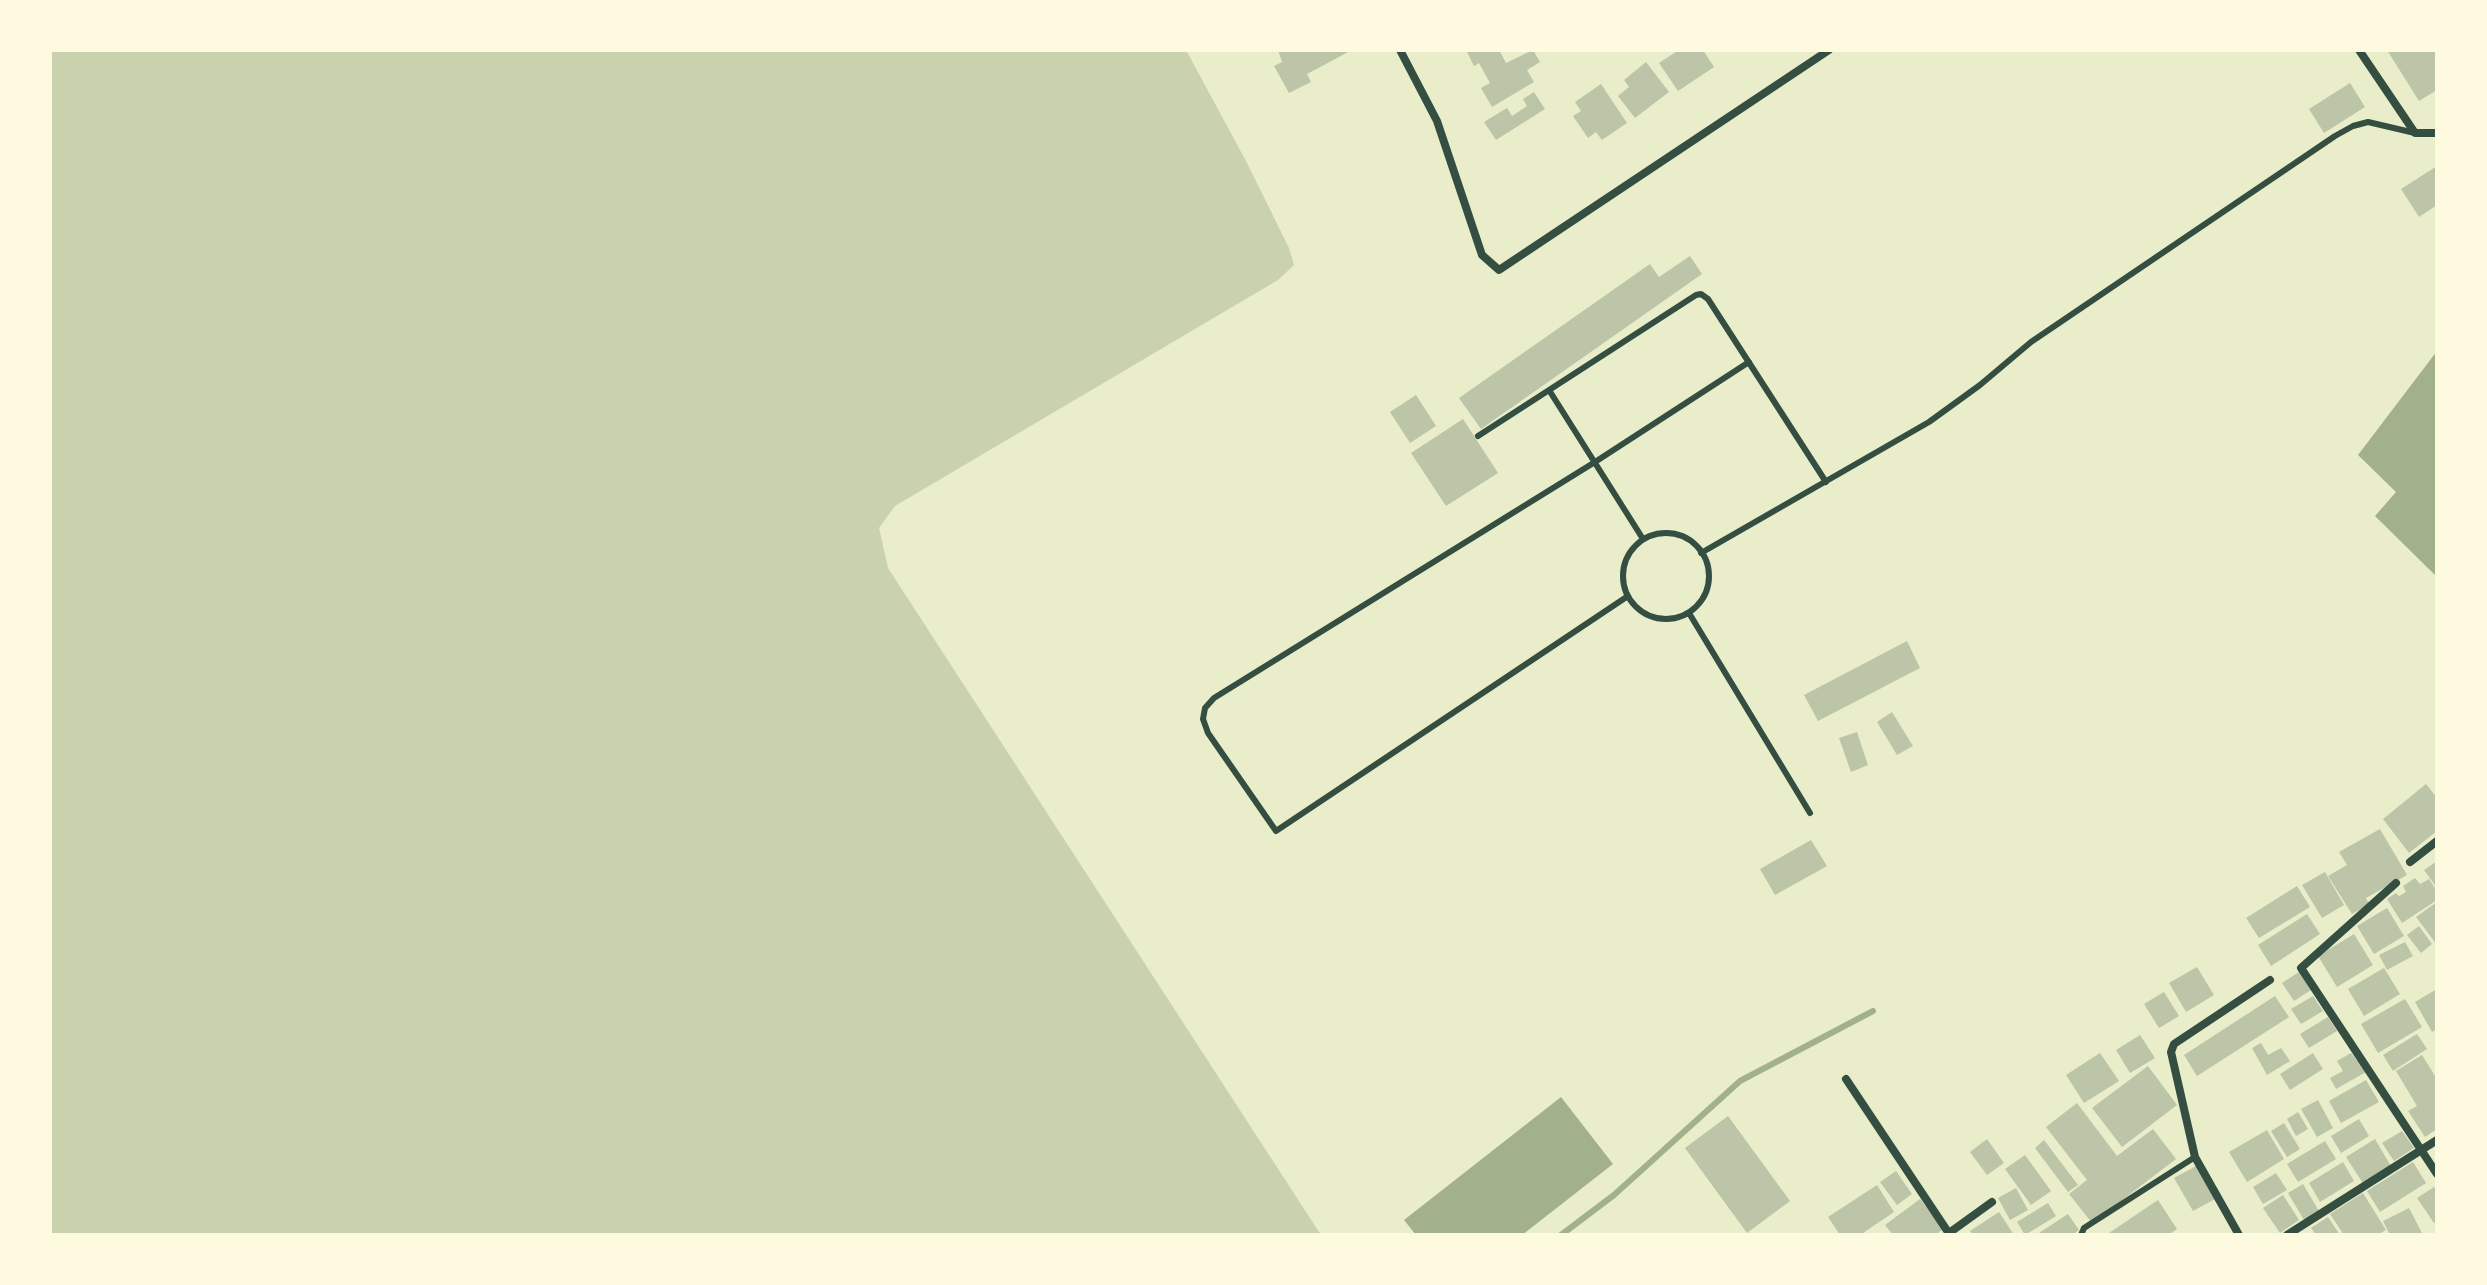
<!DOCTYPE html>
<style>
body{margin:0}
#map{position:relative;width:2487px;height:1285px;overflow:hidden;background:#e9edc9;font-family:Figtree,sans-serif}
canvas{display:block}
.frame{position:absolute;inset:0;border:52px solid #fefae0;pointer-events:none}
</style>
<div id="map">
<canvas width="2487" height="1285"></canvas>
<div class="frame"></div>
</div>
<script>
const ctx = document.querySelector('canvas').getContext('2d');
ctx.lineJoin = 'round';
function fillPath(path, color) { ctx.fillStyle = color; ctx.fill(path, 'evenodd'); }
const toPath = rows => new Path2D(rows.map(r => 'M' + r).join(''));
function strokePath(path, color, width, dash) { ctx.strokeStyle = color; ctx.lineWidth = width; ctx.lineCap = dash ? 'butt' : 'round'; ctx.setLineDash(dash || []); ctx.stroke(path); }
fillPath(toPath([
 [50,50,1186,50,1246,161,1289,248,1294,265,1278,280,895,506,879,528,888,568,1321,1235,50,1235]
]), '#cad2ad');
fillPath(toPath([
 [2437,351,2437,577,2375,516,2396,492,2358,455],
 [1561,1097,1613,1164,1522,1235,1416,1235,1404,1220]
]), '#a3b18a');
strokePath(toPath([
 [1561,1235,1614,1195,1740,1081,1873,1011]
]), '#a3b18a', 6);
fillPath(toPath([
 [1352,50,1307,74,1311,82,1289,93,1274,66,1282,62,1278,50],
 [1466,50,1499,50,1506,63,1533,50,1540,62,1527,70,1534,82,1492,107,1481,88,1490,83,1479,63,1474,66],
 [1679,50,1703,50,1714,67,1678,91,1659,63],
 [2387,50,2436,50,2437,90,2419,101],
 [1646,62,1669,92,1635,118,1618,96,1629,87,1624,80],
 [2350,83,2365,107,2324,133,2309,109],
 [1601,84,1627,123,1602,140,1596,132,1588,138,1573,116,1581,111,1575,102],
 [1534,92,1545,109,1496,140,1484,122,1507,108,1512,116,1527,106,1523,99],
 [2437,166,2437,205,2419,217,2401,189],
 [1690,256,1702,274,1481,429,1459,398,1650,264,1659,277],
 [1416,395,1436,426,1410,443,1390,412],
 [1463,419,1498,473,1446,506,1411,453],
 [1907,641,1920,668,1818,721,1804,695],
 [1892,712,1913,746,1897,755,1877,722],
 [1857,732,1868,765,1851,772,1839,738],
 [2426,784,2437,798,2437,831,2409,853,2383,819],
 [2380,829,2407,875,2366,898,2369,904,2352,914,2328,876,2347,865,2339,852],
 [1811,840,1827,866,1775,895,1760,869],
 [2437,861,2437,888,2424,870],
 [2325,872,2344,905,2322,918,2302,885],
 [2415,878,2420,884,2429,879,2437,891,2437,900,2402,923,2387,899,2396,893,2399,896,2406,892,2403,886],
 [2297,886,2310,907,2259,938,2246,918],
 [2437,902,2437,945,2416,917],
 [2387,908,2404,936,2374,954,2357,926],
 [2307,914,2320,934,2271,966,2258,945],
 [2419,926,2432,944,2421,953,2407,935],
 [2354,934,2373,965,2337,987,2318,956],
 [2405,942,2413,956,2387,970,2379,955],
 [2197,967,2214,995,2186,1012,2169,983],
 [2384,968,2400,994,2364,1016,2348,989],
 [2299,972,2311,990,2294,1001,2282,983],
 [2437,989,2437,1029,2432,1032,2415,1002],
 [2164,992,2179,1016,2159,1028,2144,1004],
 [2275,996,2289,1017,2197,1076,2184,1055],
 [2313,996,2323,1011,2301,1024,2291,1009],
 [2405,999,2422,1027,2378,1053,2361,1024],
 [2328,1017,2337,1031,2309,1048,2300,1034],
 [2417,1034,2427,1049,2393,1071,2383,1055],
 [2140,1035,2155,1058,2130,1073,2116,1050],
 [2261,1043,2268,1055,2281,1048,2290,1061,2267,1075,2252,1048],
 [2100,1053,2119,1081,2084,1103,2066,1075],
 [2313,1053,2323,1069,2290,1090,2280,1074],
 [2351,1053,2366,1072,2336,1089,2330,1078,2343,1071,2337,1061],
 [2422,1055,2437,1079,2437,1129,2425,1137,2408,1111,2417,1106,2396,1071],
 [2148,1066,2177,1105,2122,1147,2092,1108],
 [2366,1080,2379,1102,2341,1123,2329,1101],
 [2318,1100,2333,1128,2317,1137,2301,1109],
 [2077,1103,2117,1156,2153,1129,2176,1159,2092,1223,2069,1194,2087,1180,2046,1127],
 [2298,1112,2308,1129,2296,1136,2287,1119],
 [1728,1116,1790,1201,1747,1233,1685,1148],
 [2359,1119,2369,1136,2341,1153,2331,1136],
 [2284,1123,2300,1149,2287,1157,2271,1131],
 [2267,1130,2284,1159,2247,1182,2229,1152],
 [2402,1131,2414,1148,2394,1161,2382,1143],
 [1987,1139,2004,1163,1987,1175,1970,1152],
 [2375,1139,2392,1168,2364,1185,2346,1157],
 [2044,1140,2078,1185,2068,1192,2035,1148],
 [2325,1141,2336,1159,2298,1182,2287,1164],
 [2025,1155,2051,1191,2031,1205,2005,1169],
 [2343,1162,2354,1181,2320,1202,2309,1183],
 [2413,1162,2426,1183,2380,1212,2367,1191],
 [2196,1166,2215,1199,2193,1211,2174,1178],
 [1896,1171,1912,1194,1897,1205,1880,1182],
 [2276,1173,2287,1190,2263,1204,2253,1187],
 [2303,1184,2319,1211,2304,1220,2288,1193],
 [1877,1185,1894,1212,1860,1235,1840,1235,1828,1217],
 [2434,1187,2437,1191,2437,1221,2434,1223,2417,1198],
 [2016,1188,2028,1210,2010,1220,1998,1198],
 [2363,1193,2386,1230,2377,1235,2344,1235,2330,1214],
 [2283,1195,2299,1220,2280,1233,2263,1208],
 [1920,1199,1943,1229,1936,1235,1893,1235,1885,1225],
 [2158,1200,2177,1229,2168,1235,2106,1235],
 [2048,1203,2056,1216,2025,1235,2017,1222],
 [2409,1208,2423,1235,2390,1235,2383,1221],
 [1999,1212,2014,1235,1973,1235,1970,1231],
 [2068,1214,2079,1230,2072,1235,2040,1235,2039,1233],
 [2328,1217,2340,1235,2316,1235,2311,1228]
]), '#bcc5a7');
strokePath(toPath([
 [1549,390,1643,539],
 [1478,436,1696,295,1701,294,1708,299,1826,482],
 '1623 576a43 43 0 1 1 86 0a43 43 0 1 1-86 0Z',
 [1701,553,1929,422,1980,385,2031,342,2335,136,2353,126,2368,122,2415,133],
 [1628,596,1276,831,1208,733,1203,719,1205,708,1214,698,1595,462,1749,362],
 [1689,613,1810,813],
 [2081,1235,2084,1228,2195,1157]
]), '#344e41', 6);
strokePath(toPath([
 [1400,50,1437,121,1482,255,1499,270,1829,50],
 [2359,50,2415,133,2437,133],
 [2410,862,2437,841],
 [2396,883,2301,968,2437,1174],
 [1846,1079,1950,1235],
 [1949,1233,1992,1202],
 [2239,1235,2195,1157,2171,1052,2174,1044,2270,980],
 [2287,1235,2437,1140]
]), '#344e41', 8);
</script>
